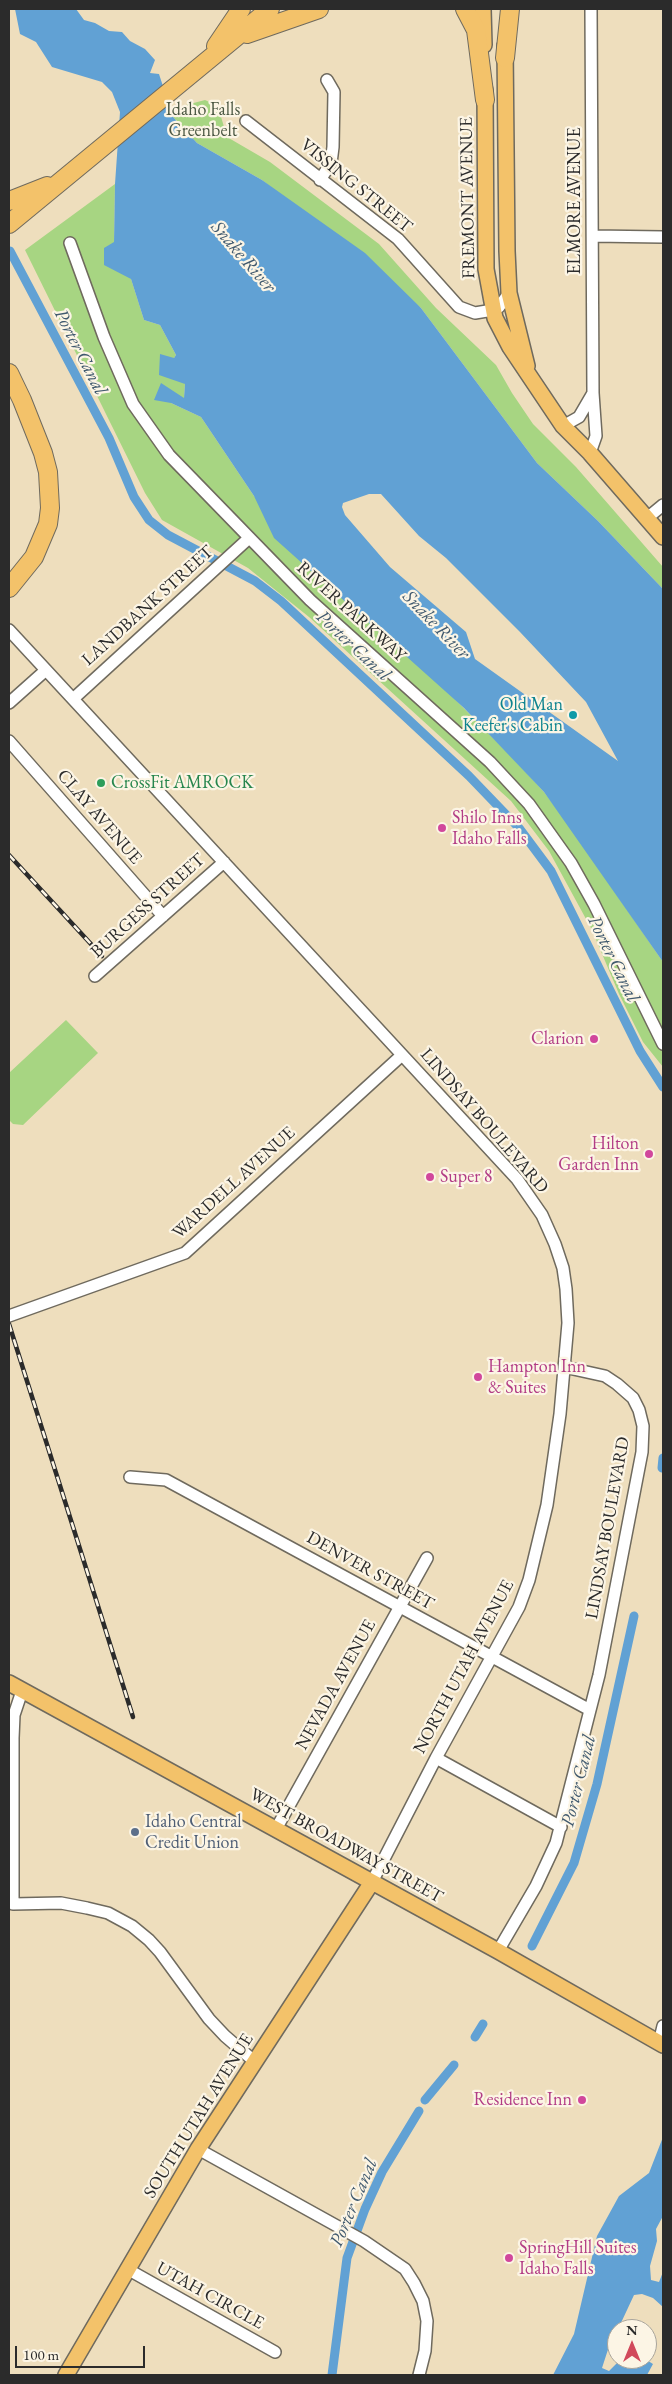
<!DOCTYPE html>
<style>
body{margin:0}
#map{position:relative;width:672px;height:2384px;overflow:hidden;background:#eedebd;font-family:"EB Garamond",serif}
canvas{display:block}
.frame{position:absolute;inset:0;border:10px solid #2b2b2b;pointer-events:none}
.north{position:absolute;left:607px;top:2319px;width:50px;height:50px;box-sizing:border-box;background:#fcf5e5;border:1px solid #a8a49b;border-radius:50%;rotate:0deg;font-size:14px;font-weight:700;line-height:20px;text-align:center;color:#2b2b2b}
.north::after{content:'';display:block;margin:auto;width:18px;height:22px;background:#d1495b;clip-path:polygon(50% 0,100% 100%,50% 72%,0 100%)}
.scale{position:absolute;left:15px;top:2346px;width:130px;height:22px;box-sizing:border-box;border:2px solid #2b2b2b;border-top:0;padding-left:6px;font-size:15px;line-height:18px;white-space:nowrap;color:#2b2b2b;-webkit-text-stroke:4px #fcf5e5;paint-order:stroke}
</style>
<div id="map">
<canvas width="672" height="2384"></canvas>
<div class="frame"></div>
<div class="north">N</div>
<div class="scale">100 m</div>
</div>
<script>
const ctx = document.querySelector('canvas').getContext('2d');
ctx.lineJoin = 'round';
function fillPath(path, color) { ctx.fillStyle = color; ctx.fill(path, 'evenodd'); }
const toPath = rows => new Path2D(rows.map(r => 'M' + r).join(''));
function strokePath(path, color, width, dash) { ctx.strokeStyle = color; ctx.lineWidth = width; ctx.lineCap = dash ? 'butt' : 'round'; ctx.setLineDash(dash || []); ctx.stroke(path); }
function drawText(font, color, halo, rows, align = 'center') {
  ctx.font = font + ' "EB Garamond",serif'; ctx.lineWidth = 4.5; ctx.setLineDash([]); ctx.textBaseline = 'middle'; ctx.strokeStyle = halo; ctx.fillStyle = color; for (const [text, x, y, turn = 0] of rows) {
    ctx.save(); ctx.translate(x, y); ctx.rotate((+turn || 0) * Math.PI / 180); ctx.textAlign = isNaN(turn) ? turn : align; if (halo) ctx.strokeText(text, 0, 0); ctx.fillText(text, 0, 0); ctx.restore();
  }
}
fillPath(toPath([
 [205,100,216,105,219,110,227,137,270,162,379,244,436,308,496,365,512,393,533,424,576,467,663,567,663,589,598,521,537,463,421,308,262,180,197,143,173,117,186,105],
 [115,184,114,242,131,279,144,320,160,325,176,355,174,358,185,384,184,398,171,403,201,417,254,496,511,756,544,792,566,821,663,962,663,1067,643,1042,619,994,592,930,549,851,511,801,309,617,248,568,162,520,145,493,25,250],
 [66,1020,98,1053,23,1125,13,1124,9,1120,9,1073]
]), '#a7d582');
fillPath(toPath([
 [15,9,76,9,84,20,95,23,109,31,122,32,130,41,145,49,155,60,150,73,159,74,173,117,197,143,262,180,365,253,421,308,537,463,598,521,663,589,663,962,544,792,464,708,274,538,254,496,201,417,171,403,154,400,161,383,184,398,185,384,159,375,160,354,174,358,176,355,160,325,144,320,131,279,104,265,104,248,114,242,115,184,120,112,112,92,102,82,52,67,36,42,20,34],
 [369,494,381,494,419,536,446,558,520,632,586,702,618,761,475,659,466,632,390,567,345,515,342,507,343,503],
 [663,2137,663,2216,656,2229,657,2241,650,2266,651,2280,659,2282,663,2272,663,2307,653,2298,642,2294,634,2295,620,2325,614,2331,602,2368,609,2371,621,2359,645,2359,653,2364,647,2375,553,2375,574,2334,597,2236,619,2196,649,2173]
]), '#61a1d4');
strokePath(toPath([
 [10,251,109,438,134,497,149,520,168,535,255,581,281,601,469,776,519,828,551,871,640,1051,663,1087],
 [662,1468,663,1458],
 [532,1946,574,1863,597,1784,634,1616],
 [475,2037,483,2024],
 [425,2100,454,2065],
 [332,2375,347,2258,365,2209,382,2172,419,2111]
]), '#61a1d4', 9);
const minor = toPath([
 [246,121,398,239,459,307,475,313,493,310,499,307,509,293],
 [320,180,331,163,333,147,334,92,327,80],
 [593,236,663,237],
 [70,243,104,337,133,404,169,455,310,600,490,762,529,804,571,863,594,904,663,1044],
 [563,426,579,417,593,393],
 [590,453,596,436,593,393,591,9],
 [646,519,663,505],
 [9,630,517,1179,542,1215,555,1244,563,1268,566,1289,568,1323,560,1414,547,1505,529,1580,519,1607,436,1758,372,1882],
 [73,699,248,539],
 [9,703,46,670],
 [9,741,163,916],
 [95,976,224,862],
 [9,1316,185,1253,402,1055],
 [130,1477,166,1480,590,1710],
 [22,1691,14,1715,13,1738,13,1904,61,1903,87,1908,108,1913,132,1926,149,1940,160,1952,209,2019,225,2036,254,2061],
 [436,1758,561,1827],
 [276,1829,427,1558],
 [498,1951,536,1886,556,1843,599,1675,642,1452,643,1426,639,1410,633,1398,617,1384,605,1376,564,1367],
 [659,2043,663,2026],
 [198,2149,364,2241,405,2269,414,2283,423,2301,427,2321,425,2351,419,2375],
 [129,2270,275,2352]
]);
const major = toPath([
 [483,9,484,45],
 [505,46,507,251,509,293,527,366],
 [485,90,486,269,495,318,510,347,563,426,590,453,663,537],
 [9,1683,498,1951,663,2045],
 [66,2375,198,2149,372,1882]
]);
const highway = toPath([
 [465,9,476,30,485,100],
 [247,34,319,9],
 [216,46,241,9],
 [505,58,510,9],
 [9,201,47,186],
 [9,224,270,9],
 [9,373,22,400,43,453,48,472,50,508,48,524,34,557,9,588]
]);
strokePath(minor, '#6f6a5e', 14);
strokePath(major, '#6f6a5e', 18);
strokePath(highway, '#6f6a5e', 20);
strokePath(minor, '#fff', 11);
strokePath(major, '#f3c26a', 15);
strokePath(highway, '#f3c26a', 18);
const rail = toPath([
 [9,855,102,956],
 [9,1324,133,1717]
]);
strokePath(rail, '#2b2b2b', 4.5);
strokePath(rail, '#fcf5e5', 2.5, [8]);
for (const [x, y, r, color] of [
 [573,715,5,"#0f9aa8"],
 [101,783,5,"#2e9e5b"],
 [442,828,5,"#d1479c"],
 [594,1039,5,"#d1479c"],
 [649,1154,5,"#d1479c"],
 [430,1177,5,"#d1479c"],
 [478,1377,5,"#d1479c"],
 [135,1832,5,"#5c6f8a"],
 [582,2100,5,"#d1479c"],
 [509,2258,5,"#d1479c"]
]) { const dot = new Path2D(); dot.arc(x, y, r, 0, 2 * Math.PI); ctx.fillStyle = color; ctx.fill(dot); strokePath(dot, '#fcf5e5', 2); }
drawText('18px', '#4a5641', '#fcf5e5', [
 ["Idaho Falls",203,110],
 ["Greenbelt",203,131]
]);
drawText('18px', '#2b2b2b', '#fcf5e5', [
 ["VISSING STREET",356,186,39],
 ["FREMONT AVENUE",468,198,-91],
 ["ELMORE AVENUE",575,201,-90],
 ["LANDBANK STREET",148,606,-42],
 ["RIVER PARKWAY",351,612,42],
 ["CLAY AVENUE",99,817,49],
 ["BURGESS STREET",148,906,-42],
 ["LINDSAY BOULEVARD",484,1121,49],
 ["WARDELL AVENUE",234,1183,-42],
 ["LINDSAY BOULEVARD",608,1528,-80],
 ["DENVER STREET",370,1571,29],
 ["NORTH UTAH AVENUE",464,1667,-62],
 ["NEVADA AVENUE",336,1685,-61],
 ["WEST BROADWAY STREET",346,1846,29],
 ["SOUTH UTAH AVENUE",199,2116,-58],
 ["UTAH CIRCLE",210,2296,29]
]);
drawText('18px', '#0d838f', '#fcf5e5', [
 ["Old Man",563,705],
 ["Keefer's Cabin",563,726]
], 'right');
drawText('18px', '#27864d', '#fcf5e5', [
 ["CrossFit AMROCK",111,783]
], 'left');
drawText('18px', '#b23c85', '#fcf5e5', [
 ["Shilo Inns",452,818],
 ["Idaho Falls",452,839],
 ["Clarion",584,1039,"right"],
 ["Hilton",639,1144,"right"],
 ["Garden Inn",639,1165,"right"],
 ["Super 8",440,1177],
 ["Hampton Inn",488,1367],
 ["& Suites",488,1388],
 ["Residence Inn",572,2100,"right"],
 ["SpringHill Suites",519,2248],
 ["Idaho Falls",519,2269]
], 'left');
drawText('18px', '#4e5e75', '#fcf5e5', [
 ["Idaho Central",145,1822],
 ["Credit Union",145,1843]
], 'left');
drawText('italic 19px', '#415a6f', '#fcf5e5', [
 ["Snake River",243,257,49],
 ["Porter Canal",80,352,63],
 ["Snake River",436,625,46],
 ["Porter Canal",353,646,43],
 ["Porter Canal",613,959,64],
 ["Porter Canal",579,1781,-76],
 ["Porter Canal",354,2203,-67]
]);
</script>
